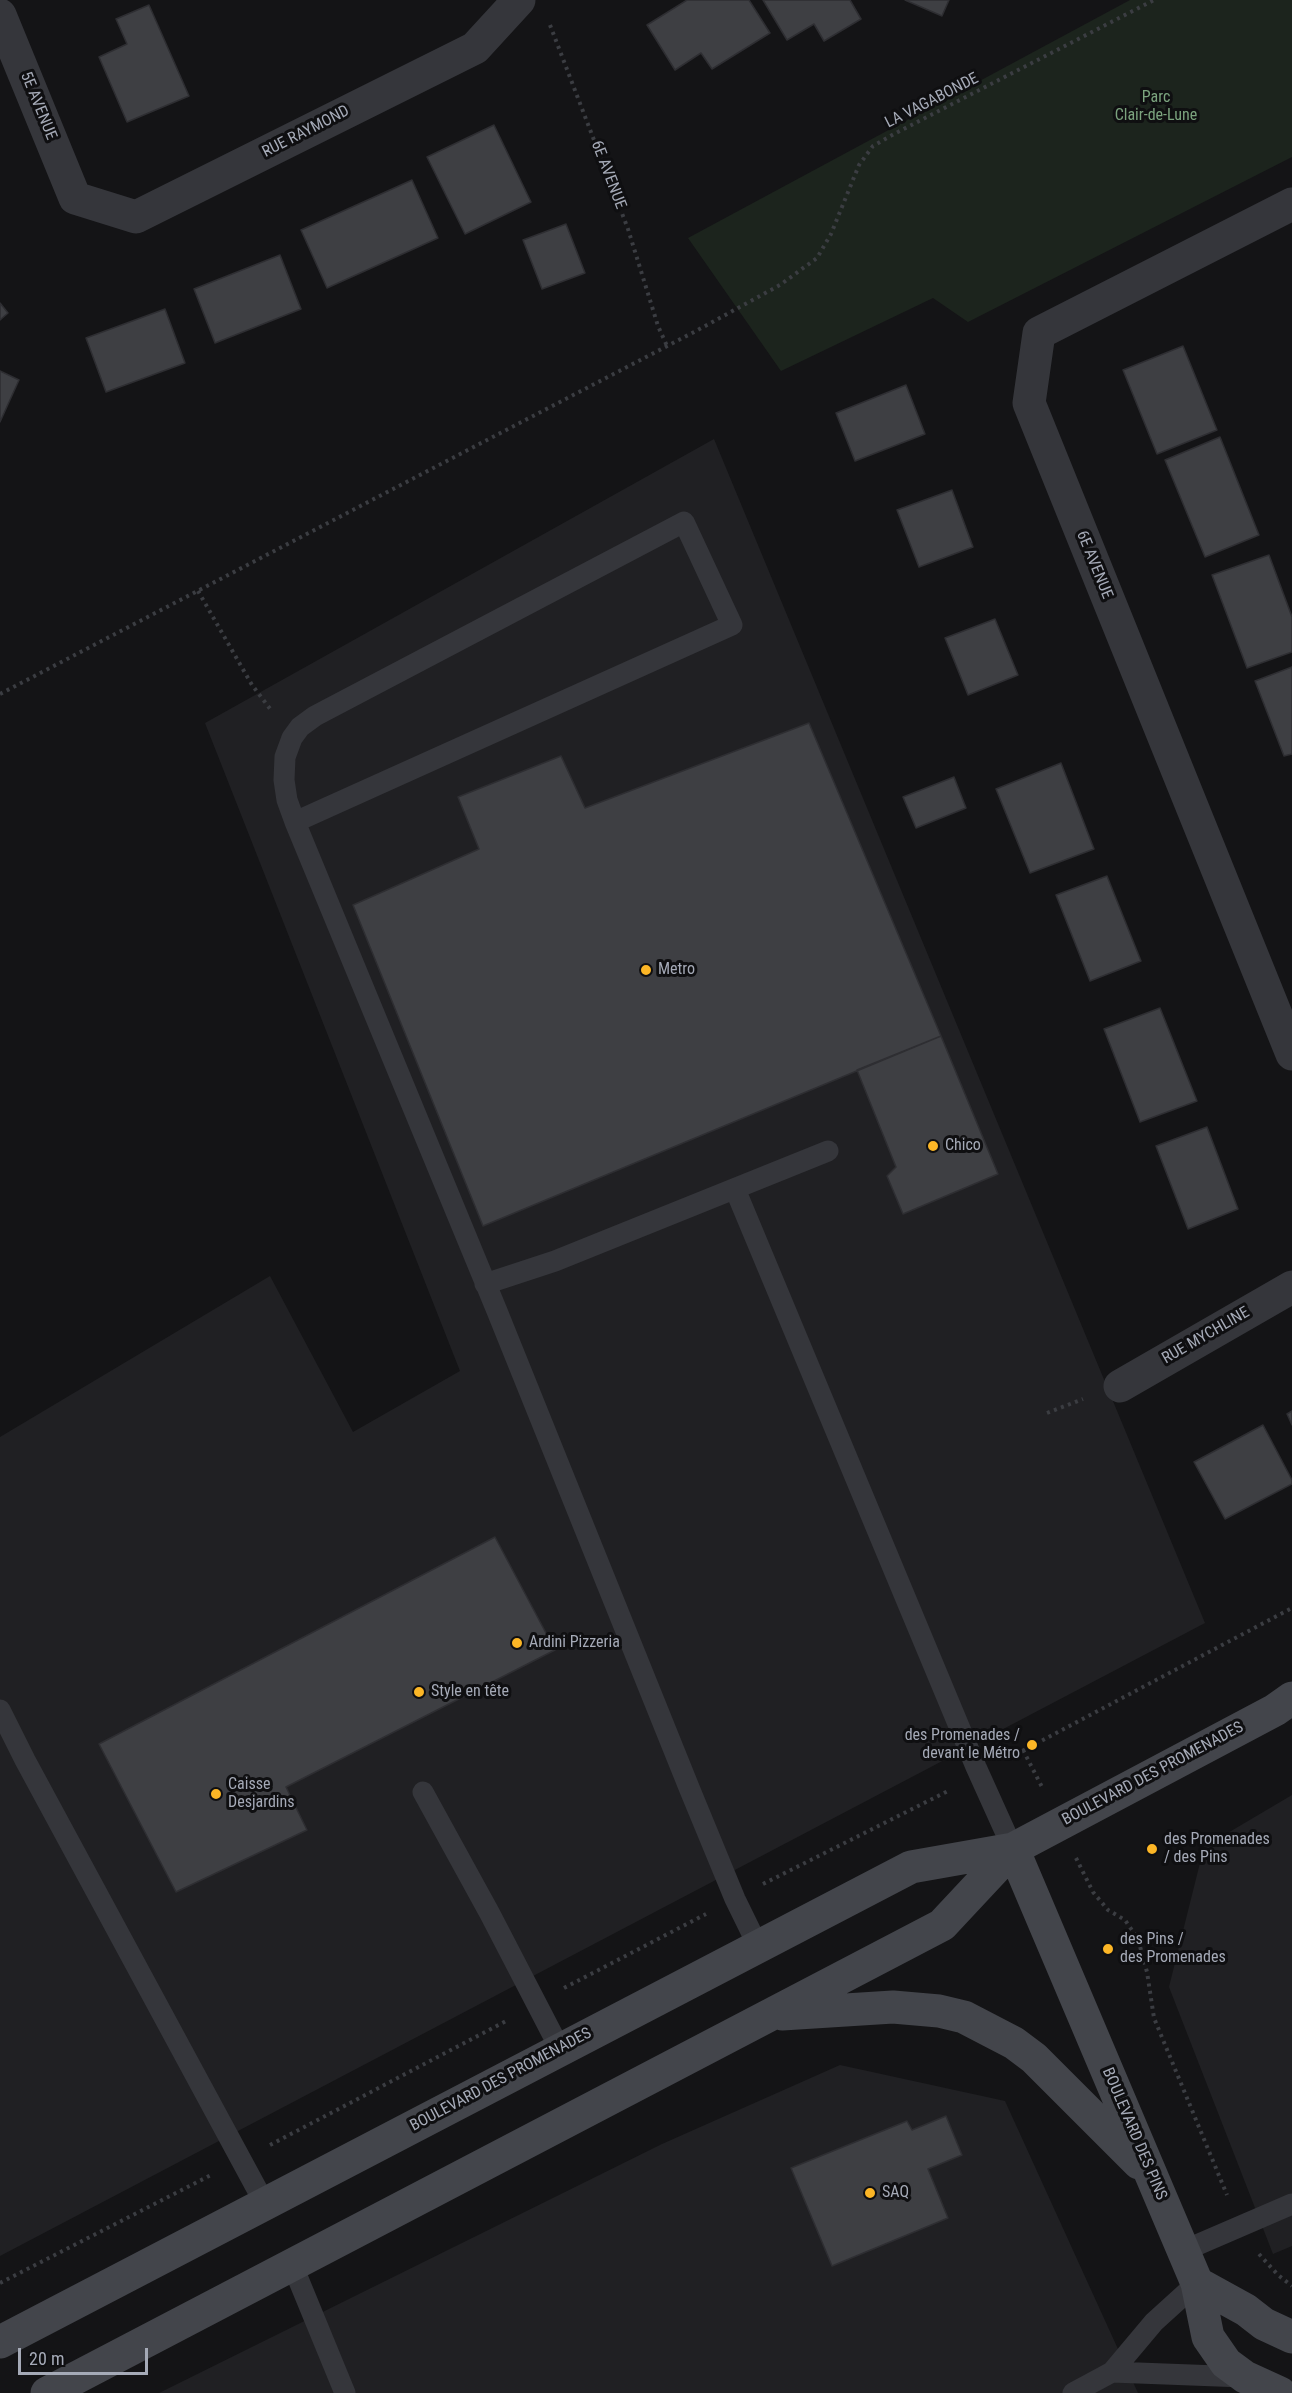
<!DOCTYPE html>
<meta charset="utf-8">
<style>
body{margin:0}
#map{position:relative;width:1292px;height:2393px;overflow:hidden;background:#141416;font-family:"Roboto Condensed",sans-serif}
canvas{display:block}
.scale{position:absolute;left:18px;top:2348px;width:130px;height:27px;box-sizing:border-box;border:3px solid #a5aab7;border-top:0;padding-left:8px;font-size:18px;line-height:21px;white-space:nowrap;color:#a5aab7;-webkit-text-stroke:4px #0f0f11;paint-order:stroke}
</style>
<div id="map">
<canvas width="1292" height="2393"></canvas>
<div class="scale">20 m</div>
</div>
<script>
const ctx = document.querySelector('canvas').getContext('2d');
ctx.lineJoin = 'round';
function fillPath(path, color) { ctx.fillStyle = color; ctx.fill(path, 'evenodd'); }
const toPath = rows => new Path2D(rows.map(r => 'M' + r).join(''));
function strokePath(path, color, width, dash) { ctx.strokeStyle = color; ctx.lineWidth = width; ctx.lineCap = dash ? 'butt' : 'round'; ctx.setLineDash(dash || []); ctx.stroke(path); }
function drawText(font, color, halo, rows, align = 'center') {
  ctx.font = font + ' "Roboto Condensed",sans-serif'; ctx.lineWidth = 6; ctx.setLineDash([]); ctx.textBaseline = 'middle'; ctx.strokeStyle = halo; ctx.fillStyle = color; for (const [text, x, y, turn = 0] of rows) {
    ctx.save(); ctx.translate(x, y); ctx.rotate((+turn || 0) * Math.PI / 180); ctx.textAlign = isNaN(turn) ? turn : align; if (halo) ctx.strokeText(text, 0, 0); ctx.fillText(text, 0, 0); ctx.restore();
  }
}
fillPath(toPath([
 [714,439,1205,1623,0,2256,0,1437,270,1276,353,1432,460,1371,205,723],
 [1292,1795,1292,2246,1273,2254,1169,1987,1204,1847],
 [840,2065,1005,2101,1138,2393,159,2393,662,2144]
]), '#202023');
fillPath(toPath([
 [1130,0,1292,0,1292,157,968,322,933,298,781,371,688,238]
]), '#1c241d');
const building = toPath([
 [687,0,749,0,770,33,712,69,701,53,675,70,647,25,687,0],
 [763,0,850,0,861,19,824,41,814,24,787,40,763,0],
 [905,0,949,0,942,16,905,0],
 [149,5,189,96,127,122,99,57,127,44,116,19,149,5],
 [494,125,531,202,465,234,427,157,494,125],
 [412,180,438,238,327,288,301,230,412,180],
 [566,224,585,273,542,289,523,240,566,224],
 [280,255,301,309,215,343,194,289,280,255],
 [0,303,8,313,0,320,0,303],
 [165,309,185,363,106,392,86,338,165,309],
 [1183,346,1217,430,1157,454,1123,370,1183,346],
 [0,371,19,380,0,422,0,371],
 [906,385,925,434,855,461,836,413,906,385],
 [1220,437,1259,535,1205,557,1165,460,1220,437],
 [952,490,973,547,919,567,897,510,952,490],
 [1269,555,1292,617,1292,652,1247,668,1212,575,1269,555],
 [995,619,1018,675,968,695,945,638,995,619],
 [1292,667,1292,754,1284,756,1255,681,1292,667],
 [809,723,941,1036,483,1226,353,905,479,849,458,797,561,756,585,808,809,723],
 [1061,763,1094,849,1030,873,996,789,1061,763],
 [954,777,966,808,916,828,903,797,954,777],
 [1107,876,1141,961,1090,981,1056,895,1107,876],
 [1160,1008,1197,1101,1140,1122,1104,1029,1160,1008],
 [941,1036,998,1174,903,1214,887,1176,896,1167,857,1070,941,1036],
 [1207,1127,1238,1209,1188,1229,1156,1146,1207,1127],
 [1292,1411,1292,1425,1287,1414,1292,1411],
 [1263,1425,1292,1480,1292,1484,1225,1519,1194,1462,1263,1425],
 [495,1537,555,1650,286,1787,307,1830,176,1892,99,1744,495,1537],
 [946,2116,962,2155,928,2169,948,2218,832,2266,791,2168,907,2121,912,2130,946,2116]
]);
fillPath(building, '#3e3f43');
strokePath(building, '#2e2e32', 1.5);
strokePath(toPath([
 [550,25,628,229,658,326,667,346],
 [198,591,252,685,271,710],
 [0,694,696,331,780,285,817,258,831,234,859,165,873,146,894,134,1154,0],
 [1047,1413,1083,1399],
 [1023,1750,1043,1789],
 [1009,1758,1292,1608],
 [1076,1858,1093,1892,1108,1910,1125,1920,1138,1939,1147,1972,1154,2018,1227,2195],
 [763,1884,950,1790],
 [564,1988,706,1914],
 [270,2145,508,2020],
 [1259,2254,1278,2275,1292,2286],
 [0,2283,213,2174]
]), '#3b3d42', 4, [3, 4.5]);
strokePath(toPath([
 [295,822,732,625,684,522,315,716,300,727,292,738,285,757,284,780,287,800,295,822,497,1311,690,1790,735,1899,758,1946],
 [735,1189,976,1767,1013,1849],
 [485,1284,555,1261,828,1151],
 [0,1710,25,1760,265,2204],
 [423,1792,490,1914,560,2049],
 [1183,2251,1292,2204],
 [292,2264,345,2393],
 [1112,2372,1244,2377],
 [1073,2393,1112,2372,1154,2322,1197,2283]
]), '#35363b', 21);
strokePath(toPath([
 [0,15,75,198,136,217,475,48,519,0],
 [1292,204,1039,333,1029,403,1292,1054],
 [1120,1386,1292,1287]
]), '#35363b', 33);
strokePath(toPath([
 [1013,1849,1197,2283,1208,2337,1226,2363,1245,2377,1280,2393],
 [782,2014,893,2007,939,2011,964,2017,1014,2043,1034,2058,1139,2163],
 [1197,2283,1246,2310,1264,2324,1292,2337],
 [0,2342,911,1867,1013,1849,1275,1710,1292,1698],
 [47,2393,942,1925,1013,1849]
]), '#43454b', 33);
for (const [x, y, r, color] of [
 [646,970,6,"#fcb626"],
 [933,1146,6,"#fcb626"],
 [517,1643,6,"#fcb626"],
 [419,1692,6,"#fcb626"],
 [1032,1745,6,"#fcb626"],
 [216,1794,6,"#fcb626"],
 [1152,1849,6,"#fcb626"],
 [1108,1949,6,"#fcb626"],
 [870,2193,6,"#fcb626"]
]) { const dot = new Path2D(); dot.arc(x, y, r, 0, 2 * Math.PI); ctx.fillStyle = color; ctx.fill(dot); strokePath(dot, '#0f0f11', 2); }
drawText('16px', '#7ba37e', '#0f0f11', [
 ["Parc",1156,98],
 ["Clair-de-Lune",1156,116]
]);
drawText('16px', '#a5aab7', '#0f0f11', [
 ["LA VAGABONDE",932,101,-27],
 ["5E AVENUE",38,106,68],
 ["RUE RAYMOND",306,132,-27],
 ["6E AVENUE",608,175,69],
 ["6E AVENUE",1094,565,68],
 ["RUE MYCHLINE",1206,1336,-30],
 ["BOULEVARD DES PROMENADES",1153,1774,-28],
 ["BOULEVARD DES PROMENADES",501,2080,-28],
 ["BOULEVARD DES PINS",1134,2134,67]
]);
drawText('16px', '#a5aab7', '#0f0f11', [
 ["Metro",658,970],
 ["Chico",945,1146],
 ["Ardini Pizzeria",529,1643],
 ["Style en tête",431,1692],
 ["des Promenades /",1020,1736,"right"],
 ["devant le Métro",1020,1754,"right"],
 ["Caisse",228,1785],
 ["Desjardins",228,1803],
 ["des Promenades",1164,1840],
 ["/ des Pins",1164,1858],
 ["des Pins /",1120,1940],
 ["des Promenades",1120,1958],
 ["SAQ",882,2193]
], 'left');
</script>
